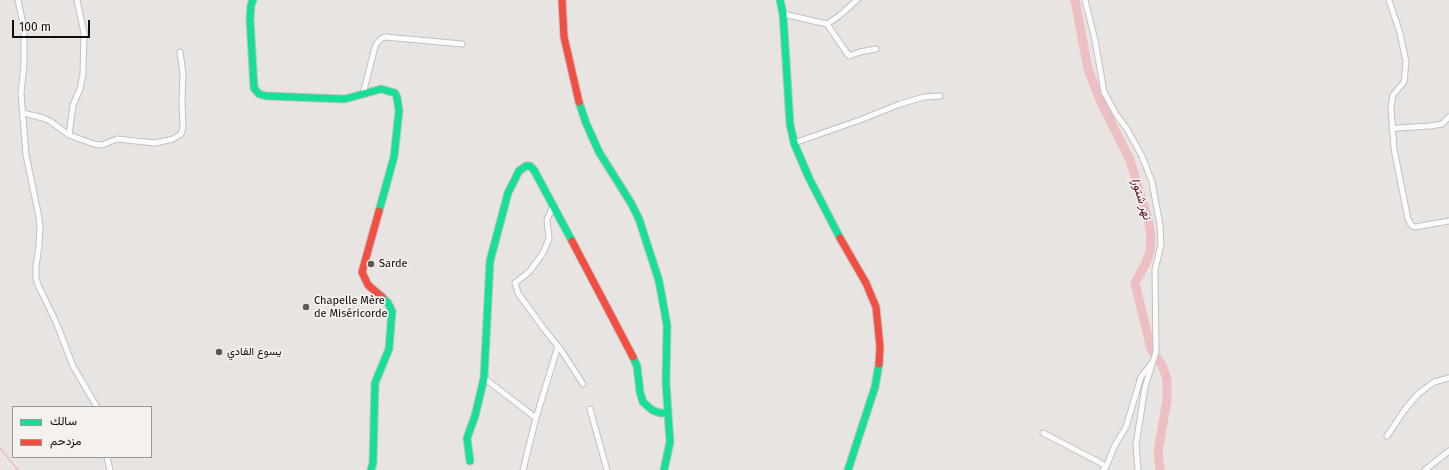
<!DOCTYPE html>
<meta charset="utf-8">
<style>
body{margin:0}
#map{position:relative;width:1449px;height:470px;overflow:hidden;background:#e7e4e2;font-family:"Fira Sans",Vazirmatn,sans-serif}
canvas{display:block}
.legend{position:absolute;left:12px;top:406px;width:140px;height:52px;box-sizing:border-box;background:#f5f1ee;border:1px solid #999694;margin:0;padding:5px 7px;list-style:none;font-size:12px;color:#100e0d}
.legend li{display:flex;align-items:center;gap:8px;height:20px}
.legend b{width:20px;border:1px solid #999694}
.scale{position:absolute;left:12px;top:20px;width:78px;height:18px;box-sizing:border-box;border:2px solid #100e0d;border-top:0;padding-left:5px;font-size:12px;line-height:14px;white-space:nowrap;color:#100e0d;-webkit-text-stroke:3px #f5f1ee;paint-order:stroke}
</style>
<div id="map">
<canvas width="1449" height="470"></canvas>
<ul class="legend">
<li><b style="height:5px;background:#16e098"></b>سالك</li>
<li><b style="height:5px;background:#f24e42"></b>مزدحم</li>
</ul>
<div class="scale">100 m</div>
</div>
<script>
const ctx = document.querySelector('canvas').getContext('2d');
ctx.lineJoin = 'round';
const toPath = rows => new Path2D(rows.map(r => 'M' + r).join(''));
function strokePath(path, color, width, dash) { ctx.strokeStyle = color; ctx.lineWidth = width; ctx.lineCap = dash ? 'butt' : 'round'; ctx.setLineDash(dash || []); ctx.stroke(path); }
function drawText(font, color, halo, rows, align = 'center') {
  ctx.font = font + ' "Fira Sans",Vazirmatn,sans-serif'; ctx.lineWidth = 3.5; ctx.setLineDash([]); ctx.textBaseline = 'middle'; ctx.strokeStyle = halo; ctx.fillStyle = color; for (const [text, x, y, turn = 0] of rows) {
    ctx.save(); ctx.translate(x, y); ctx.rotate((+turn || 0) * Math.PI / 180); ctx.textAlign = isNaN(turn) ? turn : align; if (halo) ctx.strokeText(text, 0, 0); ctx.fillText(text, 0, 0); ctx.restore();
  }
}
strokePath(toPath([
 [0,448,18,470]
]), '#edbec2', 1.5);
strokePath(toPath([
 [1075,0,1088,69,1100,100,1130,160,1149,223,1151,237,1150,251,1146,263,1135,283,1151,349,1162,365,1167,379,1167,400,1158,452,1160,470]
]), '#edbec2', 9);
const street = toPath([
 [18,0,24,29,24,65,21,93,26,155,38,212,40,226,39,245,36,267,36,279,39,287,56,322,73,366,97,407],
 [1085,0,1095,40,1104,92,1116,114,1127,129,1142,156,1152,182,1160,225,1161,244,1155,270,1156,352,1145,387,1136,445,1138,470],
 [1389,0,1400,33,1406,62,1404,82,1393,95,1391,107,1394,149,1408,219,1412,226,1415,227,1449,221],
 [783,14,827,24,839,16,857,0],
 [827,24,849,56,860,52,876,49],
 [363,94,375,47,377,43,382,38,385,37,462,44],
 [23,113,43,118,50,121,69,135,94,144,102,145,117,139,155,143,173,139,181,134,183,128,182,101,183,74,180,52],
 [1392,129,1398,128,1430,126,1442,124,1449,117],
 [69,135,73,105,80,89,83,74,84,33,77,0],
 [794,143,860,120,900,104,924,97,940,96],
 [553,206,547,220,549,239,543,253,530,271,515,283,518,293,544,329,561,350,583,384],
 [484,378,536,418,523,470],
 [590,409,607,470],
 [536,418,558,346],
 [1043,433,1099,462,1106,467,1103,470],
 [1387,436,1406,408,1418,394,1434,382,1449,378],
 [107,457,110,470],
 [1106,467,1115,445,1126,427,1141,377,1151,364],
 [1425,470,1449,451]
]);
const fast = toPath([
 [253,0,251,5,250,19,254,88,259,94,266,96,345,99,381,89,395,93,397,97,399,111,394,157,379,211],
 [780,0,783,14,790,124,794,143,809,178,840,238],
 [579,102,586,123,599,152,631,203,639,219,659,281,667,325,666,383,670,442,664,470],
 [633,357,637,366,640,392,643,402,652,410,660,413,668,413],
 [470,461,467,438,475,416,484,378,490,261,508,193,519,171,526,166,530,166,534,170,572,241],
 [371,470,373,463,375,383,389,349,392,311,388,303,382,297],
 [848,470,875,387,879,364]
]);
const jam = toPath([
 [562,0,564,37,579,102],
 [379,211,362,272,368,285,382,297],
 [840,238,866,283,876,307,880,347,879,364],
 [572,241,633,357]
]);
strokePath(street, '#c3c0bf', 7);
strokePath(fast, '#c3c0bf', 9);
strokePath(jam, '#c3c0bf', 9);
strokePath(street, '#fbfbfb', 5);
strokePath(fast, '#16e098', 7);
strokePath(jam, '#f24e42', 7);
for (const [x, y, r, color] of [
 [371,264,4,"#5b5958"],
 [306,307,4,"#5b5958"],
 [219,352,4,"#5b5958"]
]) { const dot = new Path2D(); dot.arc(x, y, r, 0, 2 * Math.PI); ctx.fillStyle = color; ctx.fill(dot); strokePath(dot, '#f5f1ee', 1.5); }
drawText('11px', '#100e0d', '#f5f1ee', [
 ["Sarde",379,264],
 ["Chapelle Mère",314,301],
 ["de Miséricorde",314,314],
 ["يسوع الفادي",227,352]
], 'left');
drawText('italic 12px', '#51031b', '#f5f1ee', [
 ["نهر شتورا",1141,199,73]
]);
</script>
